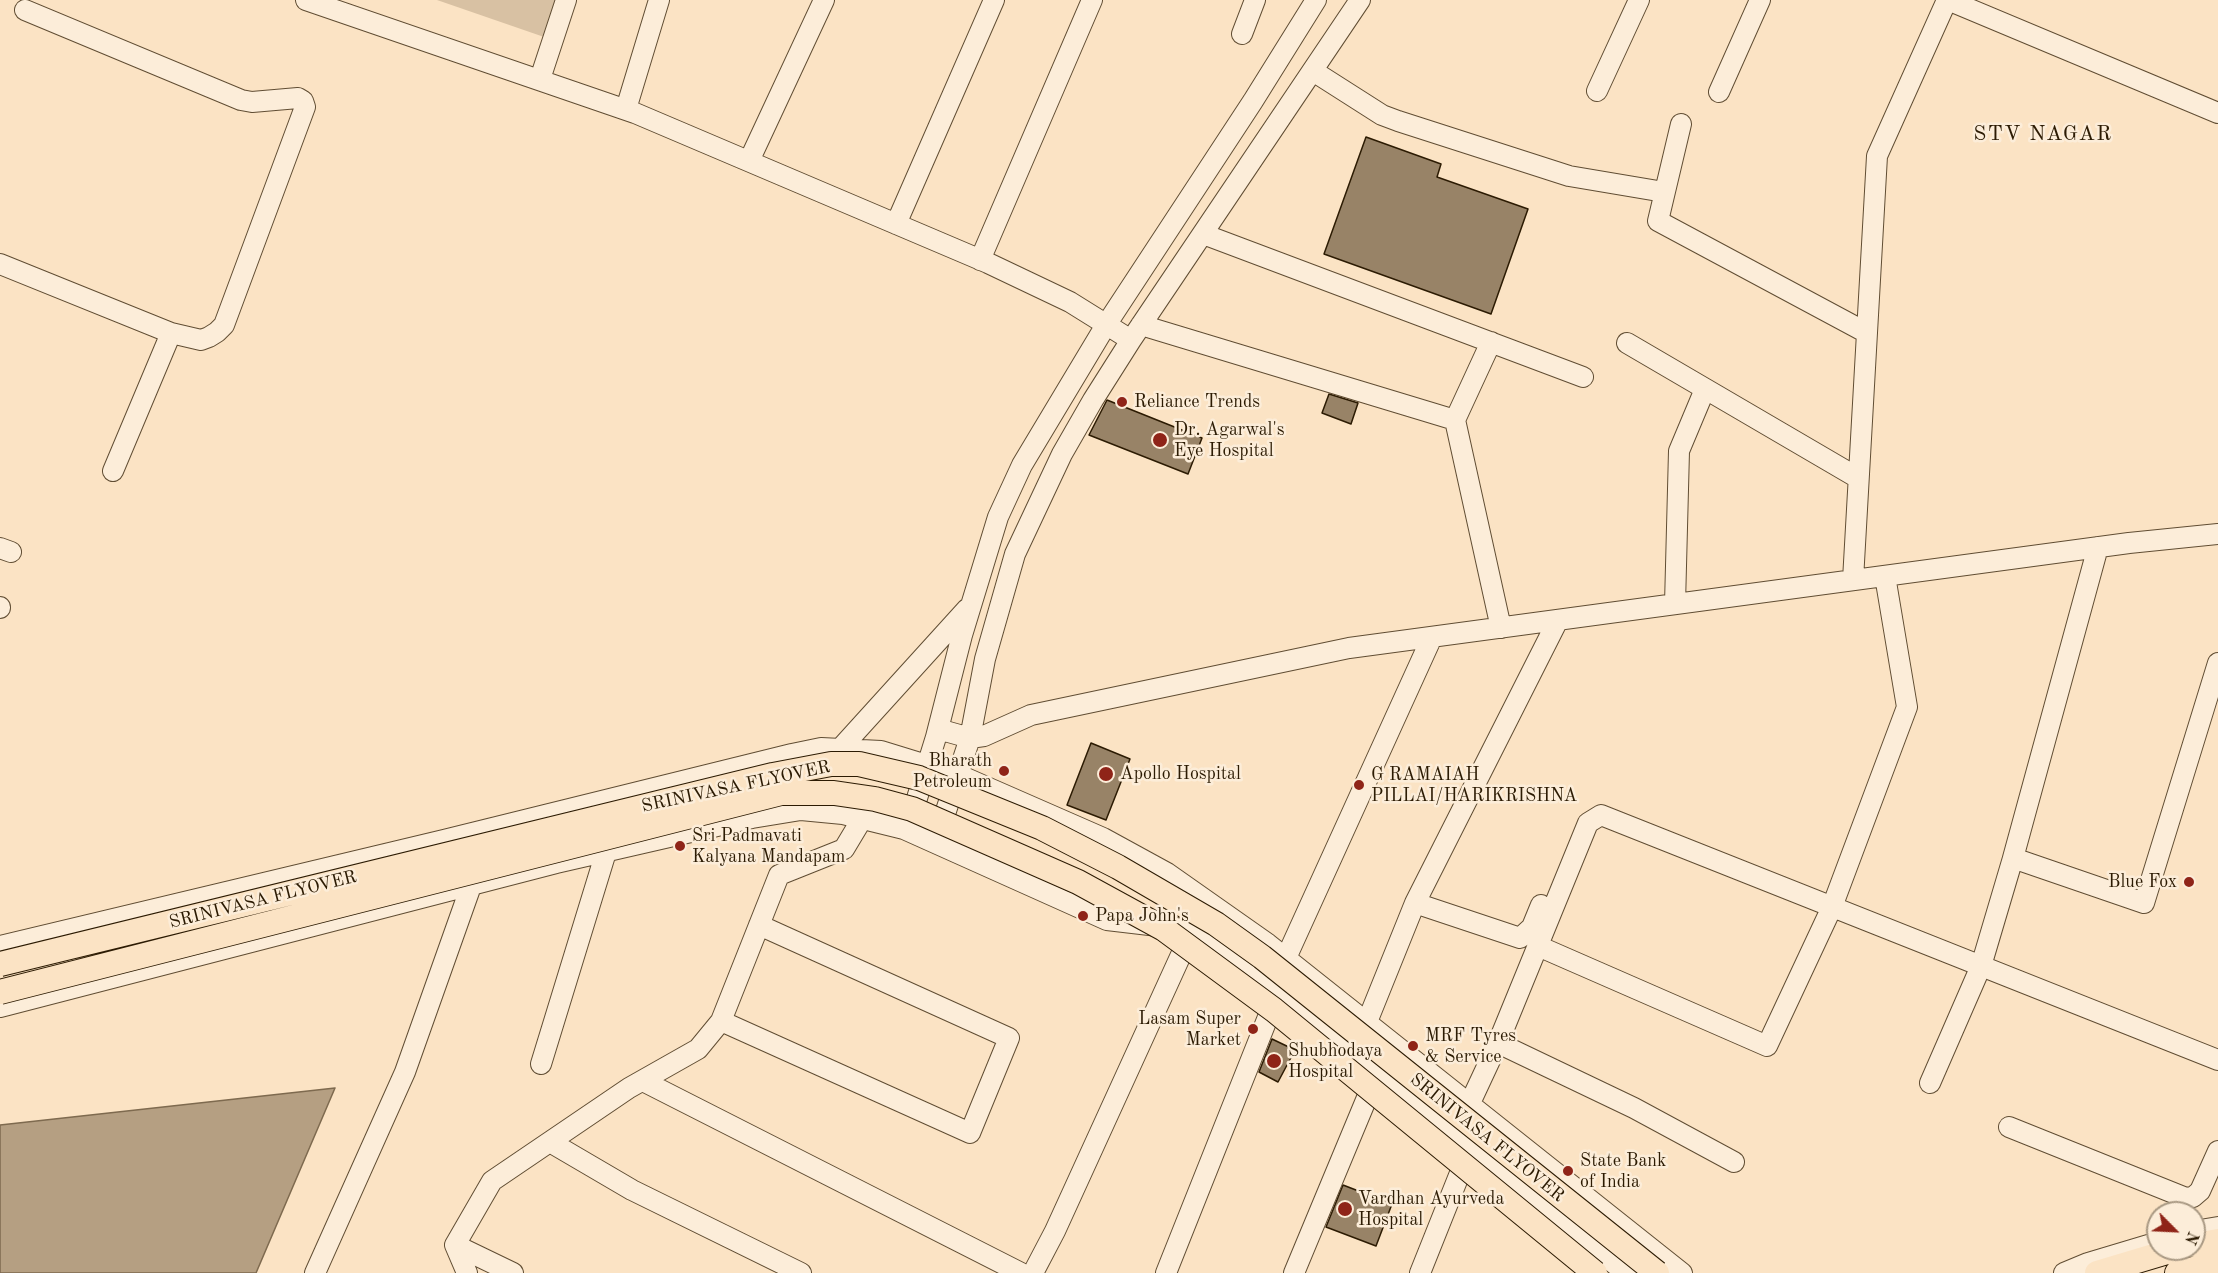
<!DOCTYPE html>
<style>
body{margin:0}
#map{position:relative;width:2218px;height:1273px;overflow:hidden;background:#fbe3c4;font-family:"Old Standard TT",serif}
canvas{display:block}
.north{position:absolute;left:2146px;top:1201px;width:60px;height:60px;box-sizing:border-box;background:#fcedd9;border:2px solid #a99983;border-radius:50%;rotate:114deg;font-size:16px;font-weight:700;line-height:24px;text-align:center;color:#2c1b03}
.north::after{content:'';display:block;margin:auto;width:21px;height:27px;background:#8f2418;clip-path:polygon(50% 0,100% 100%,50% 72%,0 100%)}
</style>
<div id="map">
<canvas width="2218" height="1273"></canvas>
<div class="north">N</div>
</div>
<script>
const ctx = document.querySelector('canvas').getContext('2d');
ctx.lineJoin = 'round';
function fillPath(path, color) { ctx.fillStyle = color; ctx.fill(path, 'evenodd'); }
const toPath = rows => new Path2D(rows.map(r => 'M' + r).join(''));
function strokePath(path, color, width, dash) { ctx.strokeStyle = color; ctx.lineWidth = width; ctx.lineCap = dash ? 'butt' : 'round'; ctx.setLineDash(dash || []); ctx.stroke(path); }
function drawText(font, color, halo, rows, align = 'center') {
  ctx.font = font + ' "Old Standard TT",serif'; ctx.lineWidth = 5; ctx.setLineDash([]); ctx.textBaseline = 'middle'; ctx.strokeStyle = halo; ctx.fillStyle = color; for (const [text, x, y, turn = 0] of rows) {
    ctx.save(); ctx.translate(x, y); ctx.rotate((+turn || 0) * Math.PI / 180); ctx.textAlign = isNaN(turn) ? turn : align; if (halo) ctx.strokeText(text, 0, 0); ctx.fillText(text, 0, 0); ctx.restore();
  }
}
fillPath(toPath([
 [437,0,560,0,547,38]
]), '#d8c1a3');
const water = toPath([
 [335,1088,256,1273,0,1273,0,1125,335,1088]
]);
fillPath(water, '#b59f82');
strokePath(water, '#7e6a4f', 1.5);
const building = toPath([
 [1366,137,1441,164,1437,177,1528,209,1491,314,1324,254,1366,137],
 [1329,394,1358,403,1351,424,1322,413,1329,394],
 [1107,400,1202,438,1188,474,1089,435,1107,400],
 [1091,743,1130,759,1106,820,1067,805,1091,743],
 [1272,1039,1295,1050,1278,1082,1259,1072,1272,1039],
 [1343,1185,1392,1204,1376,1246,1326,1227,1343,1185]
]);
fillPath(building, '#988367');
strokePath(building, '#2c1b03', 1.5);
const minor = toPath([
 [306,0,635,113,988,263,1070,302,1131,340],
 [1948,0,2218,113],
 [1242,34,1255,0],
 [1313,71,1382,115,1398,121,1569,176,1664,192],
 [540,79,566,0],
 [1597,91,1639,0],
 [1719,92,1760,0],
 [626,109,659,0],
 [1681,124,1658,221,1867,333],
 [749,161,824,0],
 [896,224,994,0],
 [1203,234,1583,377],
 [980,260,1092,0],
 [0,264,171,333,201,340,209,337,217,332,224,325,305,107,303,101,298,98,252,102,241,100,25,10],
 [1141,325,1455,420,1501,628],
 [1627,343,1858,478],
 [1455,420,1491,342],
 [113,471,171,333],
 [0,548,11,552],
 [1853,580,1877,156,1947,0],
 [1675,604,1679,451,1705,389],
 [0,608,0,607],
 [938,729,970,738,984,736,1031,715,1349,648,2129,543,2218,534],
 [840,749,967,609],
 [909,824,936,737,962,635,998,517,1022,465,1106,325,1253,101,1316,0],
 [938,835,970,738,985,659,1015,554,1062,454,1093,400,1131,340,1360,0],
 [2013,858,2098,547],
 [1415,903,1520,938,1532,927,1541,905],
 [0,946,444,840,792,754,821,748,881,751,959,775,1103,838,1167,873,1268,944,1682,1273],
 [1538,946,1767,1046,1832,907,1907,707,1885,576],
 [1286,958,1432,637],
 [0,1007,556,863,752,818,801,810,843,814,904,829,1107,920,1192,930,1216,946,1277,994,1626,1273],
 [721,1021,970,1133,1009,1038,759,925],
 [1367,1022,1415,903,1558,620],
 [1498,1043,1634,1108,1734,1162],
 [541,1064,606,852],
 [643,1081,1021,1273],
 [1930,1083,1981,966,2013,858,2144,903,2218,663],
 [1470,1103,1498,1043,1588,823,1601,815,2218,1060],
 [2009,1127,2186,1198,2193,1197,2200,1191,2218,1151],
 [550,1142,632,1190,801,1273],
 [2194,1231,2218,1227],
 [455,1245,467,1273],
 [315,1273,405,1072,471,886],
 [513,1273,455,1245,492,1181,629,1088,698,1049,721,1021,779,875,844,849,862,819],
 [1033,1273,1055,1231,1191,933],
 [1166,1273,1276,997],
 [1294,1273,1376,1076],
 [1420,1273,1468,1153],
 [2064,1273,2088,1263,2158,1242]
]);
const major = toPath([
 [2194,1245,2218,1241],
 [2097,1273,2177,1249],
 [2177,1273,2218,1263]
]);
strokePath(minor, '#604d33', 22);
strokePath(major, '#2c1b03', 26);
strokePath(minor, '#fcedd9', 20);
strokePath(major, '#fbe3c4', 24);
const majorBridge = toPath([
 [0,964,773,775,831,764,859,764,919,778,1042,828,1118,867,1216,924,1262,957,1657,1273],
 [0,992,781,793,834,793,875,799,912,809,1078,882,1164,929,1274,1010,1595,1273]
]);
strokePath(majorBridge, '#2c1b03', 26, []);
strokePath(majorBridge, '#fbe3c4', 24);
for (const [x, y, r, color] of [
 [1122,402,6,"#8f2418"],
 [1160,440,8,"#8f2418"],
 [1004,771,6,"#8f2418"],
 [1106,774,8,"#8f2418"],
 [1359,785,6,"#8f2418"],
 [680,846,6,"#8f2418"],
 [2189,882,6,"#8f2418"],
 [1083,916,6,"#8f2418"],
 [1253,1029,6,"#8f2418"],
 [1413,1046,6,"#8f2418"],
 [1274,1061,8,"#8f2418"],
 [1568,1171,6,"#8f2418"],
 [1345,1209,8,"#8f2418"]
]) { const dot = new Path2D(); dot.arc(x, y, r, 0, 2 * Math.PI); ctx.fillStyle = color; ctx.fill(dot); strokePath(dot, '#fcedd9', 2); }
drawText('18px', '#2c1b03', '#fcedd9', [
 ["Reliance Trends",1134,402],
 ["Dr. Agarwal's",1174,430],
 ["Eye Hospital",1174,451],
 ["Bharath",992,761,"right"],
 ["Petroleum",992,782,"right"],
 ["Apollo Hospital",1120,774],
 ["G RAMAIAH",1371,775],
 ["PILLAI/HARIKRISHNA",1371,796],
 ["Sri Padmavati",692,836],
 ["Kalyana Mandapam",692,857],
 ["Blue Fox",2177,882,"right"],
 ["Papa John's",1095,916],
 ["Lasam Super",1241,1019,"right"],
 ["Market",1241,1040,"right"],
 ["MRF Tyres",1425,1036],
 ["& Service",1425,1057],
 ["Shubhodaya",1288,1051],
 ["Hospital",1288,1072],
 ["State Bank",1580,1161],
 ["of India",1580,1182],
 ["Vardhan Ayurveda",1358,1199],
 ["Hospital",1358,1220]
], 'left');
drawText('18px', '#2c1b03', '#fcedd9', [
 ["SRINIVASA FLYOVER",736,787,-12],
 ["SRINIVASA FLYOVER",263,900,-14],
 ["SRINIVASA FLYOVER",1487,1138,39]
]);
ctx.letterSpacing = '1.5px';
drawText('21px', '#2c1b03', '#fcedd9', [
 ["STV NAGAR",2043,134]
]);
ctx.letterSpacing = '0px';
</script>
